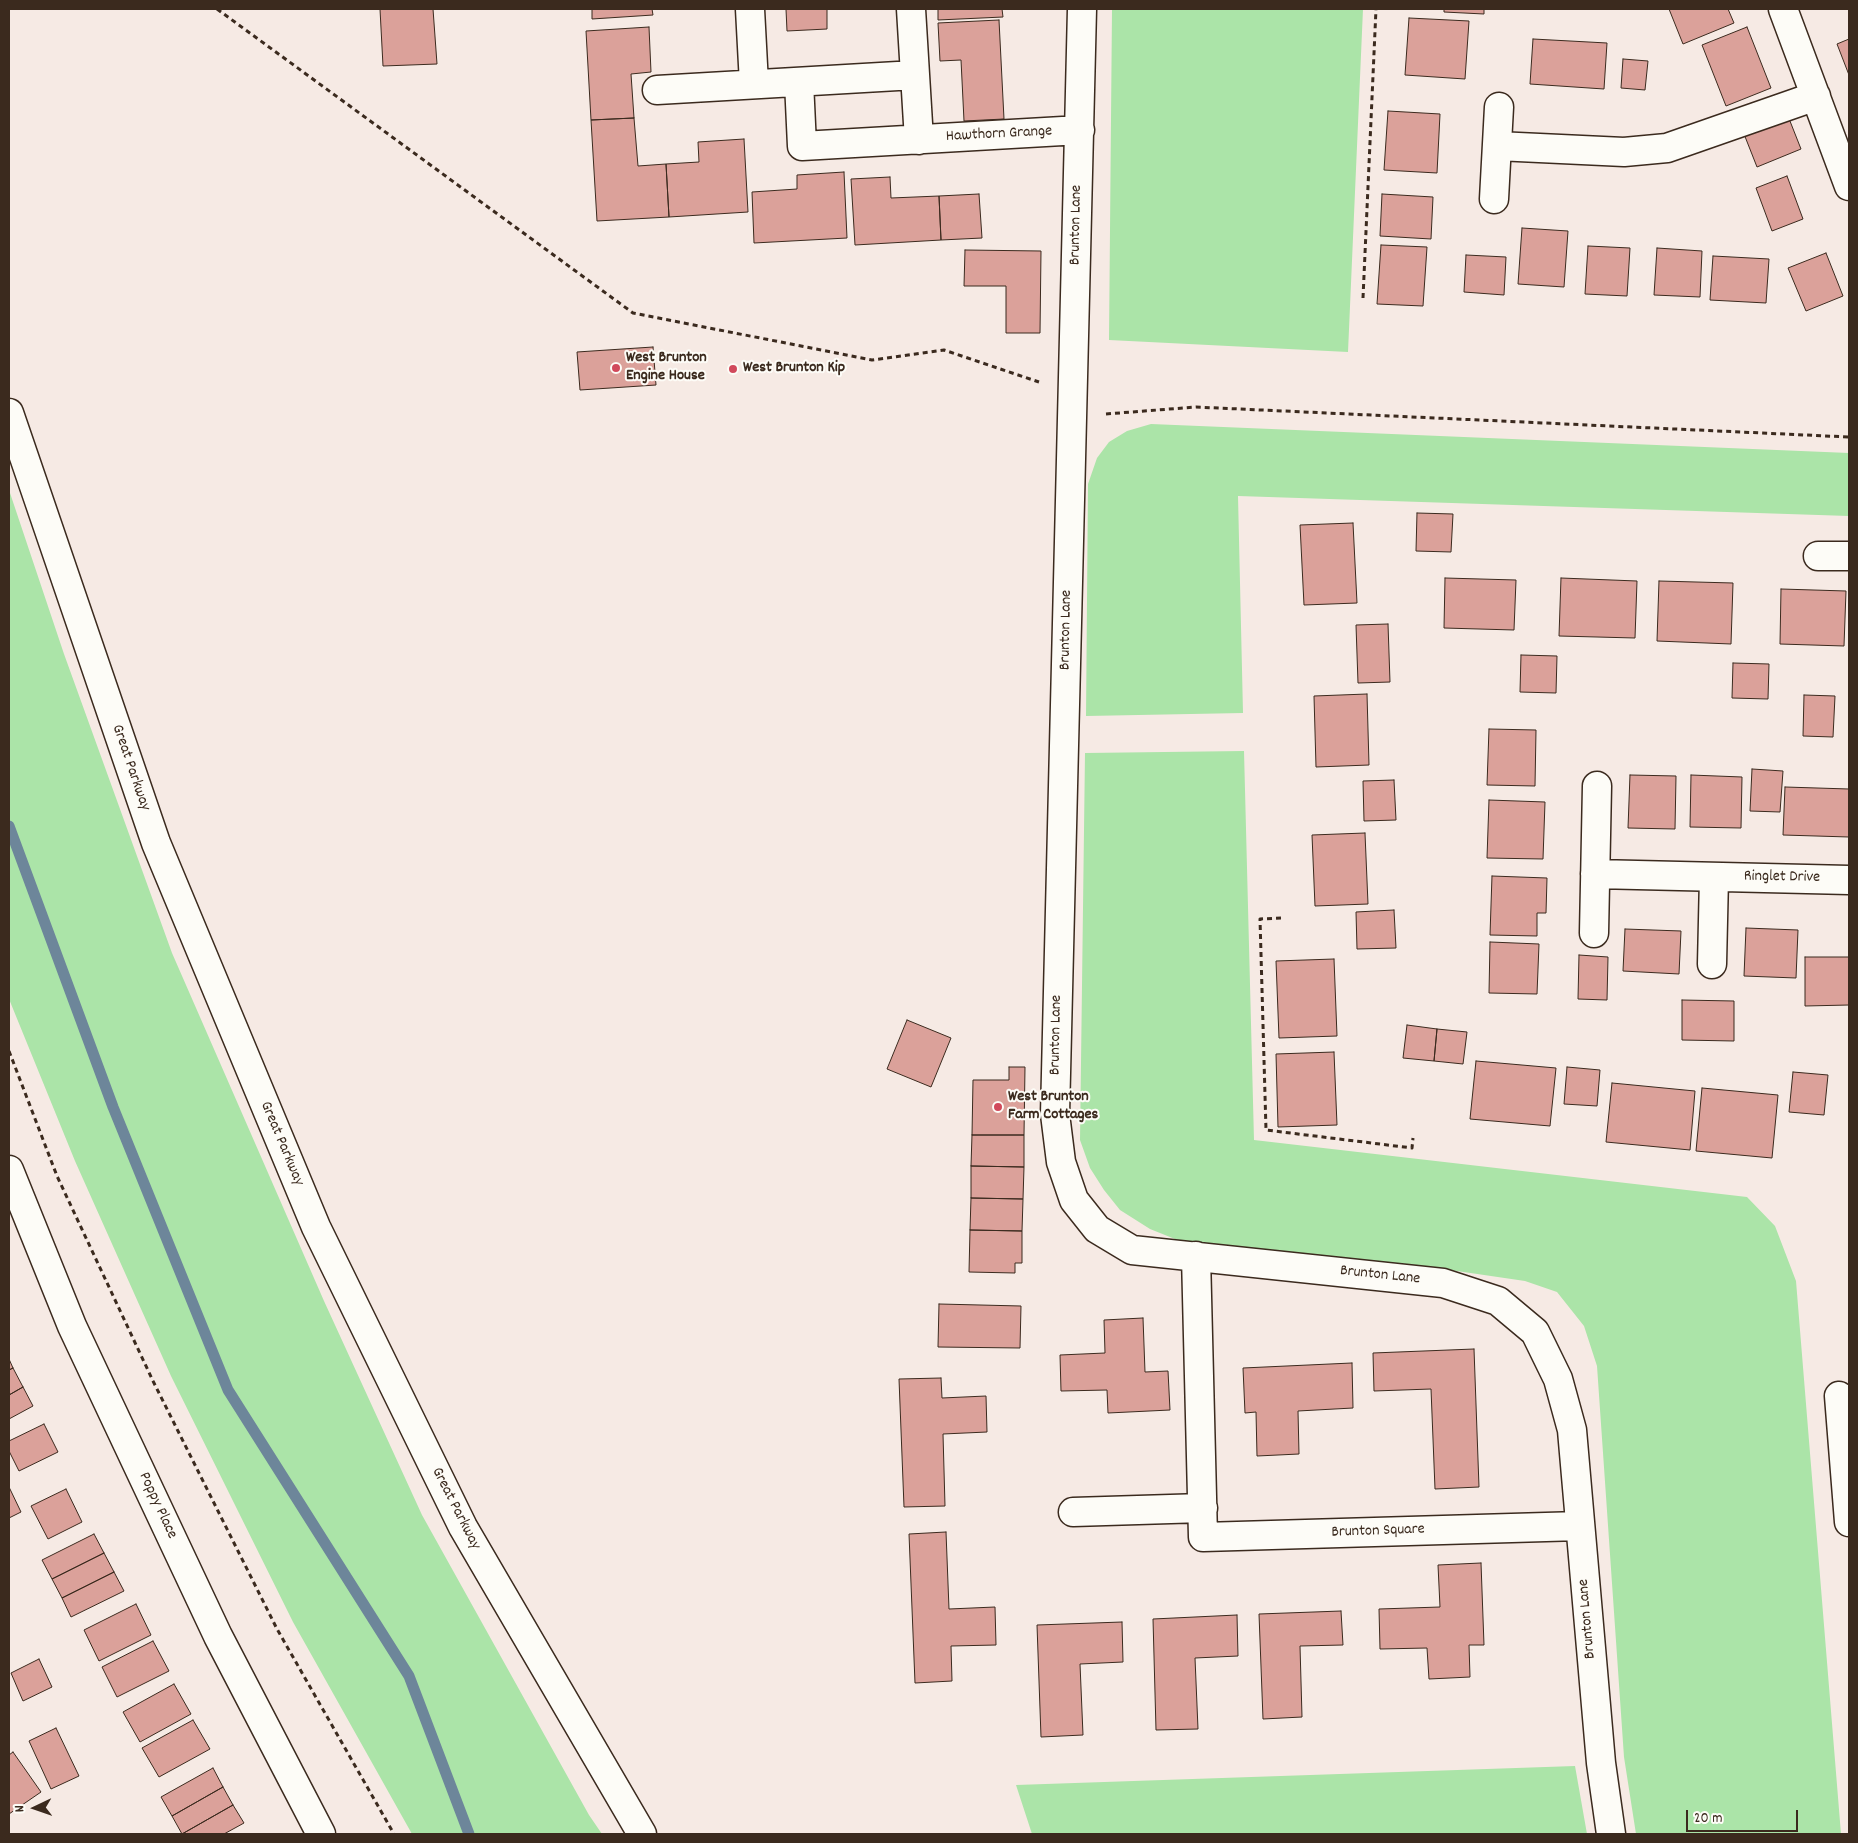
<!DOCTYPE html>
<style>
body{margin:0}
#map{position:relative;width:1858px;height:1843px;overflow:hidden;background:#f6eae4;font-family:Dekko,sans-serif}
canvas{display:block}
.frame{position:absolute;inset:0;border:10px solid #3b2a1e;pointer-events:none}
.north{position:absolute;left:10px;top:1783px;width:50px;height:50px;-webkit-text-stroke:4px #fdfcf7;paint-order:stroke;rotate:267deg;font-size:14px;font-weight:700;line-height:20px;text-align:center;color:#3b2a1e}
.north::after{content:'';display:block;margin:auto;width:18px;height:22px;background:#3b2a1e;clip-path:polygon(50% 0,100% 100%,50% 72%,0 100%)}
.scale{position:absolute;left:1686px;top:1810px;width:112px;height:22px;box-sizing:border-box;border:2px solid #3b2a1e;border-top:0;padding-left:6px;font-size:15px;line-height:18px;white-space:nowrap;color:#3b2a1e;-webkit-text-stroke:4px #fdfcf7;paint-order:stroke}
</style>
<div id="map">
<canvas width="1858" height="1843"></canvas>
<div class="frame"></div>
<div class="north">N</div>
<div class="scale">20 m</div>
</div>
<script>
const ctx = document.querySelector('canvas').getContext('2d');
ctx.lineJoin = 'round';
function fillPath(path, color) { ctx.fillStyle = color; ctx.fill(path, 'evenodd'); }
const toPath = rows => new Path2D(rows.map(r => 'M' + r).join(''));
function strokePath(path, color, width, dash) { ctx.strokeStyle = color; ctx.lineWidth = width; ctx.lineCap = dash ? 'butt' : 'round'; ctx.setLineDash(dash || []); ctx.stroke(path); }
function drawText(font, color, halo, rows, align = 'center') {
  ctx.font = font + ' Dekko,sans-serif'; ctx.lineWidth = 4; ctx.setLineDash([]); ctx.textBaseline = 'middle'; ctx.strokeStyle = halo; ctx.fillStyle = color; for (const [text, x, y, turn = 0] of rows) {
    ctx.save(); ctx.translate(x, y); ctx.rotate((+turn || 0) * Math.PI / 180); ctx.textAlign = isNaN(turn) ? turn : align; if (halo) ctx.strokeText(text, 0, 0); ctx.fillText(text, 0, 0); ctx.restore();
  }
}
fillPath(toPath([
 [1112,9,1363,9,1348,352,1109,340],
 [1151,424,1849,453,1849,516,1238,496,1243,713,1086,716,1088,484,1097,458,1109,442,1127,431],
 [9,490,64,654,172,953,324,1301,422,1515,589,1815,602,1834,412,1834,293,1622,171,1376,75,1161,9,999],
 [1244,751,1254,1140,1747,1197,1775,1226,1796,1281,1841,1834,1636,1834,1624,1757,1597,1366,1584,1326,1557,1292,1525,1281,1416,1265,1185,1243,1150,1229,1120,1210,1104,1190,1090,1168,1080,1140,1085,753],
 [1575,1766,1587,1834,1032,1834,1016,1785]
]), '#abe4a8');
strokePath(toPath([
 [9,826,113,1107,228,1390,409,1676,469,1834]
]), '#6d869a', 11);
const building = toPath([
 [380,9,433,9,437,64,383,66,380,9],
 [592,9,652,9,653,15,592,19,592,9],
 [786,9,827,9,827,29,787,31,786,9],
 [938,9,1002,9,1003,17,938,20,938,9],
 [1444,9,1484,9,1484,14,1444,12,1444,9],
 [1669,9,1728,9,1734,23,1683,44,1669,9],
 [1409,18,1469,21,1465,79,1405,75,1409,18],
 [999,20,1004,119,964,121,961,60,940,61,938,23,999,20],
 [649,27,651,72,631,74,634,118,591,120,586,31,649,27],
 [1747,27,1771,88,1726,106,1702,45,1747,27],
 [1533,39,1607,43,1604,89,1530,84,1533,39],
 [1849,39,1849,75,1837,44,1849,39],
 [1623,59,1648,61,1645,90,1621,88,1623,59],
 [1388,111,1440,114,1437,173,1384,170,1388,111],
 [1788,116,1801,149,1757,167,1744,134,1788,116],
 [634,118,638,166,666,164,669,217,597,221,591,120,634,118],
 [744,139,748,212,669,217,666,164,699,162,698,142,744,139],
 [844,172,847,238,754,243,752,192,797,189,797,175,844,172],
 [1787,176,1803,219,1772,231,1756,188,1787,176],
 [890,177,891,198,939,196,941,240,855,245,851,179,890,177],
 [979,194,982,238,941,240,939,196,979,194],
 [1382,194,1433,197,1431,239,1380,236,1382,194],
 [1522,228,1568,231,1564,287,1518,284,1522,228],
 [1381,245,1427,247,1423,306,1377,304,1381,245],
 [1588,246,1630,248,1627,296,1585,294,1588,246],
 [1657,248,1702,251,1700,297,1654,295,1657,248],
 [965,250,1041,251,1040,333,1006,333,1006,286,964,286,965,250],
 [1826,253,1843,296,1806,311,1788,268,1826,253],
 [1466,255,1506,257,1504,295,1464,292,1466,255],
 [1713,256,1769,259,1766,303,1710,300,1713,256],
 [653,347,656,385,580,390,577,352,653,347],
 [1417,513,1453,514,1451,552,1416,551,1417,513],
 [1353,523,1357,603,1304,605,1300,525,1353,523],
 [1445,578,1516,580,1514,630,1444,628,1445,578],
 [1561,578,1637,581,1635,638,1559,636,1561,578],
 [1659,581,1733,583,1731,644,1657,641,1659,581],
 [1781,589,1846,591,1844,646,1780,644,1781,589],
 [1388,624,1390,682,1358,683,1356,625,1388,624],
 [1521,655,1557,656,1556,693,1520,692,1521,655],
 [1733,663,1769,664,1768,699,1732,698,1733,663],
 [1367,694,1369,765,1316,767,1314,696,1367,694],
 [1804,695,1835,696,1833,737,1803,736,1804,695],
 [1489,729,1536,730,1535,786,1487,785,1489,729],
 [1752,769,1783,771,1780,812,1750,811,1752,769],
 [1630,775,1676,776,1675,829,1628,828,1630,775],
 [1691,775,1742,777,1741,828,1690,827,1691,775],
 [1394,780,1396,820,1364,821,1363,781,1394,780],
 [1785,787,1849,789,1849,837,1783,835,1785,787],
 [1489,800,1545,802,1543,859,1487,858,1489,800],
 [1365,833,1368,904,1315,906,1312,835,1365,833],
 [1492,876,1547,878,1546,913,1537,913,1537,936,1490,935,1492,876],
 [1394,910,1396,948,1357,949,1356,912,1394,910],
 [1746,928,1798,930,1796,978,1744,976,1746,928],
 [1625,929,1681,931,1679,974,1623,971,1625,929],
 [1490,942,1539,944,1537,994,1489,993,1490,942],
 [1579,955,1608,957,1607,1000,1578,999,1579,955],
 [1805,957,1849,957,1849,1005,1805,1006,1805,957],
 [1334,959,1337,1036,1279,1038,1276,961,1334,959],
 [1682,1000,1734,1001,1734,1041,1682,1040,1682,1000],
 [907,1020,951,1038,931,1087,887,1069,907,1020],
 [1407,1025,1437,1029,1434,1061,1403,1058,1407,1025],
 [1437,1029,1467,1032,1463,1064,1434,1061,1437,1029],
 [1334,1052,1337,1125,1278,1127,1276,1054,1334,1052],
 [1476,1061,1556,1068,1550,1126,1470,1119,1476,1061],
 [1009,1067,1025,1067,1024,1135,972,1135,973,1080,1009,1080,1009,1067],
 [1567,1067,1600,1070,1597,1106,1564,1104,1567,1067],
 [1793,1072,1828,1075,1824,1115,1789,1112,1793,1072],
 [1612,1083,1695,1091,1690,1150,1606,1142,1612,1083],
 [1702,1088,1778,1095,1772,1158,1696,1151,1702,1088],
 [972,1135,1024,1135,1024,1167,971,1166,972,1135],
 [971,1166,1024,1167,1023,1199,971,1198,971,1166],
 [971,1198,1023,1199,1022,1231,970,1230,971,1198],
 [970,1230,1022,1231,1022,1263,1015,1263,1015,1273,969,1272,970,1230],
 [939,1304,1021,1306,1020,1348,938,1347,939,1304],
 [1143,1318,1145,1372,1168,1371,1170,1410,1108,1413,1107,1390,1061,1391,1060,1355,1105,1353,1104,1320,1143,1318],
 [1474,1349,1479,1487,1435,1489,1431,1389,1374,1391,1373,1353,1474,1349],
 [9,1359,13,1368,9,1370,9,1359],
 [1352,1363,1353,1408,1298,1411,1299,1454,1257,1456,1256,1412,1245,1413,1243,1368,1352,1363],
 [13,1368,23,1387,9,1395,9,1370,13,1368],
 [941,1378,942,1398,986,1396,987,1432,943,1434,945,1506,904,1507,899,1379,941,1378],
 [23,1387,33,1406,9,1419,9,1395,23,1387],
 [44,1424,58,1452,19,1471,9,1451,9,1441,44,1424],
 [9,1487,21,1512,9,1518,9,1487],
 [66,1489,82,1522,48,1539,31,1506,66,1489],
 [946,1532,949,1609,995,1607,996,1645,951,1646,952,1681,915,1683,909,1534,946,1532],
 [94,1534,104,1553,52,1579,42,1560,94,1534],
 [104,1553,114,1572,62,1598,52,1579,104,1553],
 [1481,1563,1484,1645,1469,1645,1470,1677,1429,1679,1427,1648,1380,1649,1379,1609,1440,1607,1438,1565,1481,1563],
 [114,1572,124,1591,71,1617,62,1598,114,1572],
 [136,1604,151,1635,99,1661,84,1630,136,1604],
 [1341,1611,1343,1645,1300,1646,1302,1717,1263,1719,1259,1614,1341,1611],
 [1237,1615,1238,1656,1195,1658,1198,1729,1156,1730,1153,1619,1237,1615],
 [1122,1622,1123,1662,1080,1664,1083,1735,1041,1737,1037,1625,1122,1622],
 [153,1641,169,1671,117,1697,102,1667,153,1641],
 [39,1659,52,1687,23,1701,11,1673,39,1659],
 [174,1684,191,1714,140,1742,123,1712,174,1684],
 [193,1720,210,1749,159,1777,142,1748,193,1720],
 [56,1728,79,1776,51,1789,29,1741,56,1728],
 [13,1752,41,1792,9,1814,9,1755,13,1752],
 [213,1768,223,1787,172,1816,161,1797,213,1768],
 [223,1787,233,1805,182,1834,172,1816,223,1787],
 [233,1805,244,1823,224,1834,182,1834,233,1805]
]);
fillPath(building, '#dba19a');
strokePath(building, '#3b2a1e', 1);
const minor = toPath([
 [750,9,754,84],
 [911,9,919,140],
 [1082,9,1055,1114,1061,1162,1074,1200,1097,1229,1132,1250,1443,1283,1498,1301,1535,1332,1558,1379,1572,1430,1601,1763,1611,1834],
 [1783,9,1849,186],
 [799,82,802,146,1080,130],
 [657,90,915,75],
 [1497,146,1624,152,1667,148,1816,96],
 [1494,199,1499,107],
 [1818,556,1849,556],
 [1595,874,1849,880],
 [1594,933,1597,786],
 [1712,964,1714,877],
 [9,1170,72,1326,218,1636,321,1834],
 [1196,1256,1203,1537,1580,1526],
 [1839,1396,1849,1522],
 [1073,1512,1203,1508]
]);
const tertiary = toPath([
 [9,413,156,843,316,1227,463,1527,642,1834]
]);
strokePath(minor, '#3b2a1e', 31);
strokePath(tertiary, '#3b2a1e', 31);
strokePath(toPath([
 [217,9,633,313,872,360,944,350,1039,382],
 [1363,298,1376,9],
 [1106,414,1196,407,1849,437],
 [1281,918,1260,919,1266,1130,1412,1148,1413,1138],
 [9,1051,57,1176,153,1381,277,1629,394,1834]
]), '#3b2a1e', 3, [5, 4]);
strokePath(minor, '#fdfcf7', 28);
strokePath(tertiary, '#fdfcf7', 28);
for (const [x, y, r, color] of [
 [616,368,5,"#d1495b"],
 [733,369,5,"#d1495b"],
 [998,1107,5,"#d1495b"]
]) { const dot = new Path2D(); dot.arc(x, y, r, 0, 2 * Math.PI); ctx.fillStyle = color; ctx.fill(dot); strokePath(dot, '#fdfcf7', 2); }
drawText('16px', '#3b2a1e', '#fdfcf7', [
 ["Hawthorn Grange",999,135,-3],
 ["Brunton Lane",1077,225,-89],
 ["Brunton Lane",1067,630,-89],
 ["Great Parkway",130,768,71],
 ["Ringlet Drive",1782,878,1],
 ["Brunton Lane",1057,1035,-89],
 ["Great Parkway",281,1144,67],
 ["Brunton Lane",1380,1276,6],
 ["Poppy Place",157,1506,65],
 ["Great Parkway",455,1509,63],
 ["Brunton Square",1378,1532,-2],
 ["Brunton Lane",1588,1619,-95]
]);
drawText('bold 16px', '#3b2a1e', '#fdfcf7', [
 ["West Brunton",626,359],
 ["Engine House",626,377],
 ["West Brunton Kip",743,369],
 ["West Brunton",1008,1098],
 ["Farm Cottages",1008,1116]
], 'left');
</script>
